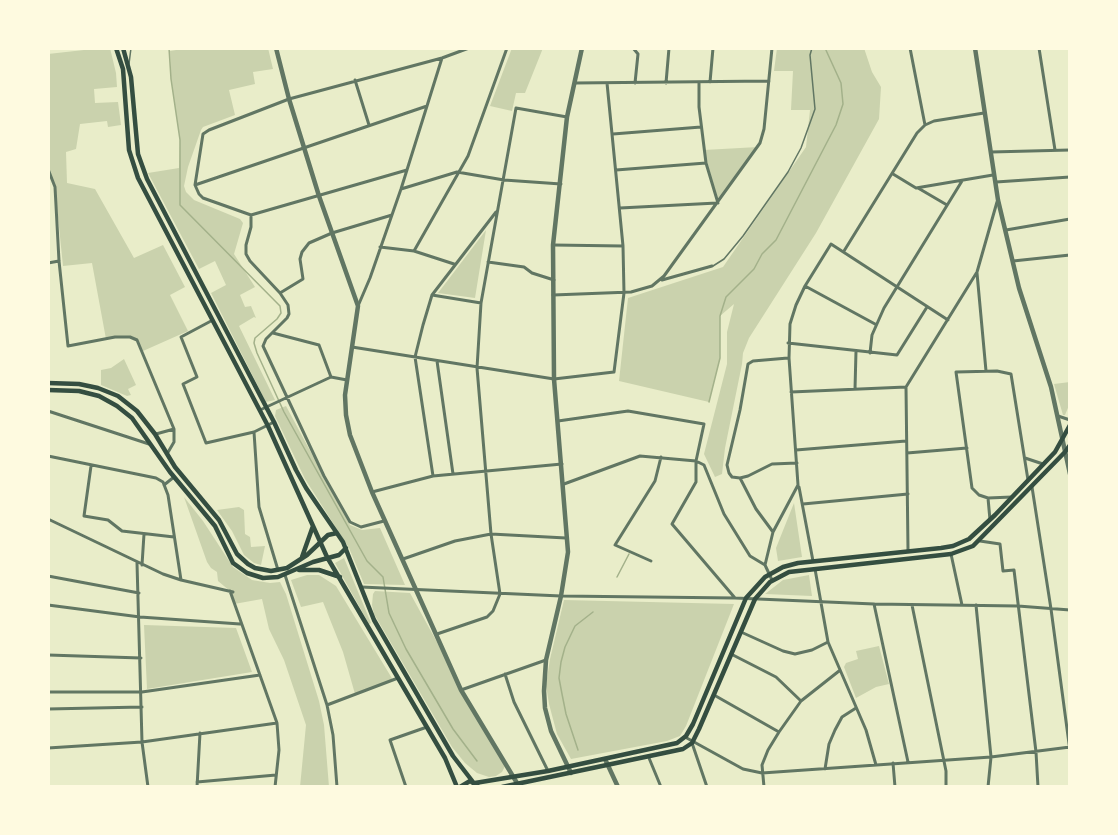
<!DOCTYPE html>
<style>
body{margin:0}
#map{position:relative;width:1118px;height:835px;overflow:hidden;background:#e9edc9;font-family:"PT Sans",sans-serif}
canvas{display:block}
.frame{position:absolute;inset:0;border:50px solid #fefae0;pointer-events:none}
</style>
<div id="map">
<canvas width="1118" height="835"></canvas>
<div class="frame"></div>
</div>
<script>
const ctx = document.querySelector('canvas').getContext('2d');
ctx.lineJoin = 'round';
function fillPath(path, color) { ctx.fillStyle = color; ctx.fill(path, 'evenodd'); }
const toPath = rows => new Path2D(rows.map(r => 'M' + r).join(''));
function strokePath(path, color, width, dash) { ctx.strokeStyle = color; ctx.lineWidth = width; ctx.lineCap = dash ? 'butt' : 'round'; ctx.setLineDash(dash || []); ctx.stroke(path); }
fillPath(toPath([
 [102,48,110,48,116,73,117,87,94,89,95,103,118,102,121,125,108,127,107,121,80,124,76,149,66,152,67,183,95,189,134,258,163,245,185,287,170,295,188,331,143,351,138,342,130,337,106,339,92,263,63,266,55,188,48,171,48,54],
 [189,48,268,48,273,69,253,72,255,84,229,90,235,115,203,127,201,130,188,167,184,186,186,192,194,200,240,219,243,223,234,254,255,287,240,295,245,307,251,306,256,318,254,317,239,326,275,400,266,402,211,293,226,285,215,261,199,269,148,173,179,168,180,140,171,79,170,51],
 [512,48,543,48,525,93,516,93,512,111,490,106],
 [777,48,864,48,872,72,881,87,879,119,816,233,749,338,743,353,742,364,725,448,722,474,715,477,704,454,727,364,727,332,734,304,720,316,720,358,709,402,619,381,628,298,723,267,806,147,810,110,791,110,793,71,774,71],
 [758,147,718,203,704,150],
 [486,230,475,298,438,293,448,280],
 [124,359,136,385,128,389,131,395,127,396,101,385,101,370,111,368],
 [1070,382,1070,403,1065,415,1063,415,1054,384],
 [286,406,350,525,362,530,380,528,405,585,364,584,349,548,305,479,275,416,276,410],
 [184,497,203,521,233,567,252,580,270,583,280,582,286,594,319,701,324,725,329,787,300,787,306,725,284,660,269,629,262,599,234,604,230,591,218,581,217,572,211,568,207,562],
 [794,503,802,557,778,561,776,548],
 [239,507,244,510,245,534,250,537,251,547,265,546,261,565,254,563,244,555,232,531,217,510],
 [344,558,371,623,369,624,335,563],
 [307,575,319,575,336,586,393,680,355,694,343,652,323,602,301,607,291,580],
 [809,575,812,596,765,594,783,580],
 [375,591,410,593,505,766,502,772,496,776,489,777,477,773,465,763,452,747,374,614,372,605,373,594],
 [564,600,734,604,686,726,680,736,667,741,571,759,557,734,549,704,546,685,550,659],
 [144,625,236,628,252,672,147,689],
 [879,646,889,684,876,687,856,698,844,667,846,663,858,659,856,651]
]), '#cad2ad');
strokePath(toPath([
 [169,48,171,79,180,140,180,205,280,306,281,313,277,319,255,338,254,343,257,353,284,412,367,561,383,577,389,613,406,649,453,729,477,761],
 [709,402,720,358,720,316,726,297,754,269,762,254,776,240,836,125,843,104,841,83,825,48],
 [617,577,629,554],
 [578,750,566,714,562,694,559,678,561,662,565,647,575,626,593,612]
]), '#a3b18a', 1.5);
strokePath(toPath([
 [129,64,131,48],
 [713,266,724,259,743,236,788,172,801,148,815,109,810,55,812,48]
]), '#617663', 1.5);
strokePath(toPath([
 [633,48,638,54,635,83],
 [910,48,925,125],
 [1039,48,1055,150],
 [355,80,369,125],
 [710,82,713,48],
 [575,83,769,81],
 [666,83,669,48],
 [699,83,699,107,706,163,718,203],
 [613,134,701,127],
 [991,152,1070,150],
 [48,169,55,187,59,261,68,346,115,337,130,337,137,340,174,429,174,442,167,454],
 [407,170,251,215,203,198,199,194,195,185,203,134,209,130,289,99,442,58,469,48],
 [616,170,706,163],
 [893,174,916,188,993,175],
 [996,182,1070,177],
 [195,185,427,106],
 [918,188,947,205],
 [401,189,457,172,504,180,561,184],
 [620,208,717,203],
 [251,215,251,227,246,245,246,254,250,261,280,293],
 [1006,230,1070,219],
 [553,245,623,246],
 [380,247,414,251,454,264],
 [414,251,468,156,507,48],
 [844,251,917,133,925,125,934,121,984,113],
 [1013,261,1070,255],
 [488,262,524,267,532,273,554,280],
 [48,263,59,261],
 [977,273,986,371],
 [662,280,712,266],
 [805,286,875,324],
 [432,295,481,303],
 [553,295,631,292,652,286,664,276,760,143,764,129,772,48],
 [358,306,370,278,401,189,442,58],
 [211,321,181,337,197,377,183,384,206,443,254,432,274,422],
 [273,333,319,345,331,377],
 [788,343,897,355,927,307],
 [352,347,554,379,614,372,624,293,623,246,607,83],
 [870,353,872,335,884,308,962,181],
 [437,361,453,474],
 [855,389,856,351],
 [791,392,906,387],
 [260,410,331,377,347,380],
 [48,411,149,444],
 [1058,416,1070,420],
 [558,421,628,411,704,424,696,461,640,456,564,484],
 [254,432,259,507,278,570],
 [156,434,174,429],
 [796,450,906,441],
 [907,453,967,448],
 [48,456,156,478,163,482,168,495,181,580],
 [1025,458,1043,464],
 [91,466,84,516,108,520,122,531,174,537],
 [433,476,415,357,423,325,432,295,496,212],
 [740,478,748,476,772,464,797,463],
 [164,485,174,477],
 [799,487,813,561],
 [1032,487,1051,609,1070,751],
 [372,492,433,476,562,464],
 [1012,497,988,498,979,495,972,488,956,372,997,371,1011,374,1028,480],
 [988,498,990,520],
 [803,504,908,494],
 [48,519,163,574,181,580,233,592],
 [384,521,361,527,350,522,324,476,263,346,266,339,287,318,289,314,288,305,280,293,303,279,300,259,302,252,309,243,332,233,392,215],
 [773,532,756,509,740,478,732,477,729,473,727,465,740,410,748,364,753,361,788,358],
 [980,541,1000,544,1003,571,1014,570,1036,752,1038,787],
 [908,550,906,387,977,272,997,202],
 [951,554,962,605],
 [403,559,455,541,491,534,566,538],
 [651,561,615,545,655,481,661,457],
 [137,563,142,742,148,787],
 [142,565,144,534],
 [765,565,773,532,798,485,789,358,790,324,796,305,805,286,831,244,948,320],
 [765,565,772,580],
 [815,569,828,642,866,730,876,765],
 [285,575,327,705,333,735,337,787],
 [48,576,139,593],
 [361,587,561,596,735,598,874,604,1018,606,1070,610],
 [230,591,277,723,279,750,275,787],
 [735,598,672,524,696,482,696,461,704,465,724,514,750,556,765,565],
 [874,604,908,762],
 [48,605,140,617,240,624],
 [912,605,946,771,946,787],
 [976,605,991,757,988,787],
 [741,632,783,651,795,654,812,650,828,642],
 [437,634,487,617,493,611,500,594,491,534,477,368,481,303,516,108,567,117],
 [731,654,776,677,801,701],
 [48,655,141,658],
 [505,674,514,702,548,771],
 [461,690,546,660],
 [48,692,142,692,260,675],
 [714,695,779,732],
 [327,705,398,678],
 [48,709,142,707],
 [685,737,743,769,762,773,991,757,1070,747],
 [692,743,707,787],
 [48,748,142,742,277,723],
 [649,758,661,787],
 [893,763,895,787],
 [825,769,829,744,835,730,842,717,856,708],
 [197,782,276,775],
 [197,787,200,733],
 [406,787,390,740,427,727],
 [764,787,762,765,768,750,779,732,801,701,839,671]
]), '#617663', 3);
strokePath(toPath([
 [276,48,289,99,319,196,358,306,345,395,346,415,350,435,372,492,461,690,517,783],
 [975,48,998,200,1019,288,1051,387,1070,474],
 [605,759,618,787],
 [571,773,551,731,545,708,544,691,546,660,561,596,568,552,554,379,553,245,567,117,582,48]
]), '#617663', 4.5);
strokePath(toPath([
 [116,48,123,69,129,150,138,178,268,426,327,557,445,758,457,787],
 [123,48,131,77,138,154,147,179,274,422,296,470,306,488,343,542,374,620,453,756,473,782],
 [48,383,79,384,98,388,118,396,137,411,155,434,175,467,219,520,237,554,248,564,255,568,271,571,287,568,307,555,328,535,337,533],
 [48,390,79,391,99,396,117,406,132,418,170,472,215,526,233,563,247,573,263,578,278,577,313,562,339,555,346,548],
 [302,557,313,526],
 [299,570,319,570,340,577],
 [475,783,548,771,677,743,686,736,693,724,746,598,765,577,783,567,798,563,941,548,953,546,969,539,995,515,1055,452,1070,425],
 [460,787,470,781,479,787],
 [502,787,683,749,692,743,699,729,755,599,770,582,789,572,951,554,973,546,1065,452,1070,445]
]), '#344e41', 4.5);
</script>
